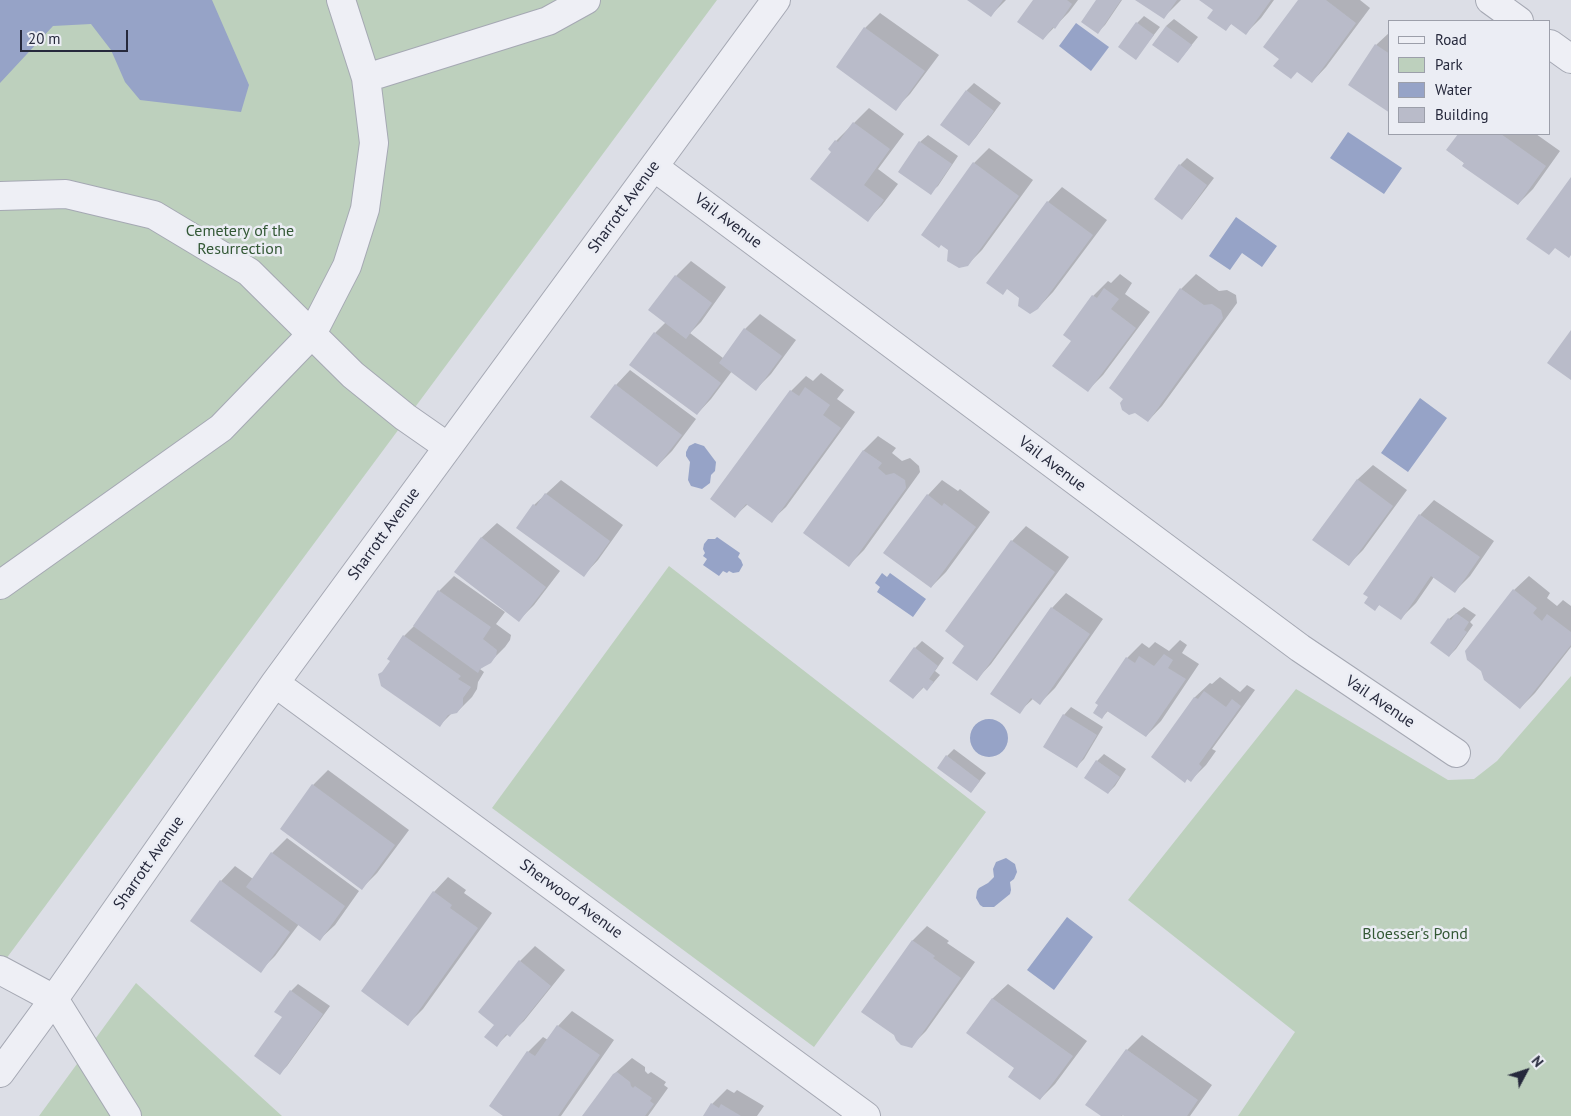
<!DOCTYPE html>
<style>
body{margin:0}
#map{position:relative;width:1571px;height:1116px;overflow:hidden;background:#dcdee6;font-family:"PT Sans",sans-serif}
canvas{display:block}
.legend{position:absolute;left:1388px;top:20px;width:162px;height:115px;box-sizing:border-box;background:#ebedf4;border:1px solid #9c9faa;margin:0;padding:6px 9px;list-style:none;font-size:15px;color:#26293c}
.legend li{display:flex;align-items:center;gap:10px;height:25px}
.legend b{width:25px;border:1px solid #9c9faa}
.north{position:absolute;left:1501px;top:1046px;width:50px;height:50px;-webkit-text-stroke:4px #ebedf4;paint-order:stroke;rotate:50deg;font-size:14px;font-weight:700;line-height:20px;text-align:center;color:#26293c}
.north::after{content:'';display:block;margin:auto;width:18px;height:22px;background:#26293c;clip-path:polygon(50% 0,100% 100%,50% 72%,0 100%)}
.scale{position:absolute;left:20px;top:30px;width:108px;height:22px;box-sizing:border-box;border:2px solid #26293c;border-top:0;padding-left:6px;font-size:15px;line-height:18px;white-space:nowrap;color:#26293c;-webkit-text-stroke:4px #ebedf4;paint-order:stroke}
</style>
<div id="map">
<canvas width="1571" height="1116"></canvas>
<ul class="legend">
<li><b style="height:6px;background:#eeeff5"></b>Road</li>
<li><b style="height:14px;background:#bdd0bd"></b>Park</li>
<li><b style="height:14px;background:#96a3c7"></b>Water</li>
<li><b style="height:14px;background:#b9bbc9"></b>Building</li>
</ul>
<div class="north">N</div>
<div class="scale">20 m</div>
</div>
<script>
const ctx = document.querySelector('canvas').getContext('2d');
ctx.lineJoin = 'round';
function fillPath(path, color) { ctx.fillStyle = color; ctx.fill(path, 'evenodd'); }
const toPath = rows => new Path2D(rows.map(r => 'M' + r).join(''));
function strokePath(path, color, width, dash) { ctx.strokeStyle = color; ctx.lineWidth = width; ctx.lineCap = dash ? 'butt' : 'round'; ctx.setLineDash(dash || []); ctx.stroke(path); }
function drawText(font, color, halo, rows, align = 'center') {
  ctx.font = font + ' "PT Sans",sans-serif'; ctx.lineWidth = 5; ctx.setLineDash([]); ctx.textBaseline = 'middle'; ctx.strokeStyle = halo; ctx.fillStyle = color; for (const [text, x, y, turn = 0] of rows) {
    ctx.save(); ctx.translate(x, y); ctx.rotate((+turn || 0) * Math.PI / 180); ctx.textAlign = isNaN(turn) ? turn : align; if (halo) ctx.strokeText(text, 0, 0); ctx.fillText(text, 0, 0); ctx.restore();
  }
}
fillPath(toPath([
 [0,0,717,0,0,967],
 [669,566,986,812,814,1047,492,808],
 [1571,676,1571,1116,1238,1116,1295,1032,1128,900,1296,689,1448,780,1474,779,1497,761],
 [136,983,282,1116,39,1116]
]), '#bdd0bd');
fillPath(toPath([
 [0,0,212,0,249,85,241,112,140,100,125,82,111,50,91,24,53,26,0,83],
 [1076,23,1109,47,1091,71,1059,46],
 [1348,132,1402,168,1384,194,1330,158],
 [1236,217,1277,246,1262,267,1242,253,1230,270,1209,256],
 [1420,398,1447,418,1408,472,1381,453],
 [695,443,704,446,716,462,715,471,711,475,710,483,702,489,691,486,688,480,690,462,686,456,686,452,689,446],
 [717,537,740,553,738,557,741,560,743,565,739,572,733,573,729,571,727,573,723,571,719,576,703,565,707,559,703,556,705,553,703,549,704,544,708,539,715,539],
 [882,573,887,577,890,573,926,599,913,617,877,592,880,587,875,583],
 '970 738a19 19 0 1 1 38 0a19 19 0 1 1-38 0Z',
 [1006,858,1015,864,1017,872,1014,879,1010,882,1011,890,1010,894,994,907,983,907,980,905,976,898,977,891,979,888,988,883,994,877,993,869,996,862],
 [1067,917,1093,937,1054,990,1027,970]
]), '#96a3c7');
fillPath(toPath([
 [969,0,1006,0,991,15],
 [1035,0,1078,0,1069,12,1043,39],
 [1097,0,1122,0,1105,25,1098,32],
 [1138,0,1181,0,1164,17],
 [1201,0,1274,0,1261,18,1246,33,1232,23,1225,30,1214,10],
 [1299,0,1360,0,1370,8,1326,67,1312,82,1280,58],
 [880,13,939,55,910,94,895,109,865,28],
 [1144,16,1160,27,1136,58,1137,23],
 [1174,19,1198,37,1178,62,1166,26],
 [1390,32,1390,112,1376,45],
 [974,83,1001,103,976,137,969,145,967,90],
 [869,108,904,134,878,169,898,184,882,205,868,220,832,151,836,141],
 [1459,134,1536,134,1560,151,1533,189,1518,204,1447,150],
 [928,135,958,156,938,186,930,193,899,172,920,142],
 [989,148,1033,180,982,250,967,265,974,163],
 [1187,158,1214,178,1189,211,1182,218,1180,165],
 [1062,187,1107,220,1053,292,1038,308,1048,202],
 [691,261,726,287,701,322,690,333,723,358,745,329,760,314,796,340,771,374,756,389,732,371,711,399,697,414,655,333,666,322,650,310,676,276],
 [1120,274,1132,283,1125,294,1150,312,1103,375,1088,390,1093,296,1108,281,1111,283],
 [1196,274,1219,291,1227,290,1236,295,1237,303,1162,406,1148,421,1181,289],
 [630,370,696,419,672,451,657,466,616,385],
 [821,373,844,390,837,399,855,412,786,507,771,521,748,504,735,516,791,391,806,376,813,381],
 [878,436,896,448,892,453,902,461,910,458,919,466,920,472,864,550,849,565,804,533,864,450],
 [1373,465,1407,490,1363,550,1348,565,1314,539,1358,479],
 [561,480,623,525,598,560,584,575,534,505],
 [942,480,958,491,960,489,990,512,946,572,931,587,928,495],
 [1434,500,1494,541,1470,576,1455,591,1434,577,1416,603,1401,618,1380,604,1375,609,1420,515],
 [497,523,560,571,534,605,519,620,456,571,482,537],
 [1026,526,1069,557,991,664,977,679,966,645,1012,541],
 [454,576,505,612,496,624,511,635,510,640,505,647,490,662,480,669,484,672,478,682,477,689,472,697,457,712,452,713,440,725,387,667,392,661,389,659,404,636,414,626,439,591],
 [1529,576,1550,593,1547,598,1557,606,1563,600,1571,606,1571,647,1535,693,1520,708,1514,590],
 [1066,593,1103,619,1055,688,1040,703,1034,698,1019,712,1052,608],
 [1464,607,1476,615,1470,622,1473,625,1456,649,1449,656,1449,619],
 [1180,640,1187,645,1182,653,1199,664,1161,721,1146,736,1108,711,1102,717,1100,705,1127,658,1142,643,1149,648,1155,642,1169,651],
 [922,641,944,658,935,671,940,675,934,682,927,689,924,687,913,698,915,648],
 [1220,677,1240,692,1247,685,1255,690,1212,749,1216,751,1206,765,1191,780,1188,778,1185,781,1152,757,1195,697,1210,683,1212,684],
 [1071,707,1103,727,1084,759,1077,766,1064,715],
 [954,749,986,773,971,792,947,756],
 [1104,754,1126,769,1115,786,1108,793,1097,761],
 [328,770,409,830,377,873,362,888,313,785],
 [287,838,359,891,335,925,320,939,299,924,275,956,260,971,221,881,235,866,253,879,272,853],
 [448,877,466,890,464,893,492,913,423,1009,408,1024,434,892],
 [927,926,949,941,947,943,975,962,926,1031,911,1046,862,1012,913,940],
 [535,946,565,970,524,1021,509,1035,508,1034,497,1045,495,1024,480,1011,520,961],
 [298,984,330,1006,287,1066,280,1073,283,1017,291,991],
 [1008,984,1087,1041,1055,1084,1040,1099,1016,1068,968,1033,993,998],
 [572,1011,614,1040,561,1116,506,1116,491,1106,528,1052,543,1037,548,1040,558,1026],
 [1142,1035,1212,1085,1190,1116,1126,1116,1124,1114,1122,1116,1103,1116,1127,1050],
 [632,1058,645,1067,645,1071,648,1074,651,1072,666,1082,664,1085,668,1088,648,1116,584,1116,614,1074],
 [727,1089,734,1093,737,1090,764,1106,757,1116,705,1116,712,1104]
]), '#0003');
fillPath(toPath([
 [967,0,1003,0,991,17],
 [1033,0,1067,0,1072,4,1055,29,1053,27,1043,40,1017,22],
 [1096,0,1121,0,1098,34,1081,22],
 [1135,0,1177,0,1164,19],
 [1199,0,1271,0,1246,35,1231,24,1226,31,1207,18,1213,10],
 [1298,0,1326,0,1356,23,1312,83,1297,72,1291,79,1273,66,1279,59,1263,47],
 [1136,22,1154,35,1136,60,1118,47],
 [1166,26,1192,45,1178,63,1152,45],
 [864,27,925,71,896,111,836,67],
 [1375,44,1390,54,1390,113,1348,85],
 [966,90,994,111,969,146,940,125],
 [853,122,890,149,864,185,884,200,868,222,810,179,831,152,828,149,835,140,838,142],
 [1458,134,1501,134,1546,166,1518,205,1462,166,1464,163,1446,150],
 [919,141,952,164,931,195,898,172],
 [973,162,1019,196,968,266,959,268,947,261,948,250,941,245,939,248,921,235],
 [1179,164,1207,185,1182,220,1154,199],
 [1571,177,1571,255,1569,258,1555,248,1549,255,1526,239],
 [1047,201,1093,235,1038,309,1030,314,1018,306,1019,298,1007,289,1003,295,986,283],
 [675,275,712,303,686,339,648,310],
 [1104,288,1119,299,1111,309,1136,328,1088,392,1052,366,1071,341,1063,335,1092,295,1097,298],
 [1180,288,1204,305,1212,304,1221,310,1223,318,1148,422,1135,413,1129,415,1122,410,1120,403,1123,399,1109,388],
 [744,328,782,356,756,391,719,363],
 [1571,330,1571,380,1547,363],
 [654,332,721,383,697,415,629,365],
 [615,384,682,435,657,467,590,417],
 [805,387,830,405,823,415,841,428,772,523,746,504,735,518,710,499,790,390,799,396],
 [863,450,882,463,878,468,886,475,894,473,905,480,906,488,849,567,803,533],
 [1357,479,1393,506,1349,566,1312,540],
 [545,493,610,541,584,577,516,528,533,504,536,506],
 [927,494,942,506,944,503,976,527,931,588,883,553],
 [1419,514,1480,557,1455,593,1431,576,1401,620,1379,605,1375,611,1364,603,1368,597,1363,594],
 [481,537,546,587,519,622,454,572],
 [1011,540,1055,572,977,681,952,663,964,646,945,631],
 [1513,589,1537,608,1533,613,1542,621,1547,614,1571,632,1571,645,1520,709,1484,680,1481,671,1467,660,1465,651],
 [438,590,491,627,483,639,497,650,496,656,491,663,480,669,478,673,413,626],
 [1051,607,1090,634,1040,705,1031,698,1020,714,990,694],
 [1456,613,1469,622,1464,630,1467,632,1449,657,1430,643,1448,618,1451,620],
 [403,635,461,676,458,679,471,687,463,698,463,705,457,713,448,715,440,727,381,686,378,674,382,672,390,661,387,659],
 [914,647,938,666,929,679,934,682,927,691,923,687,913,699,889,681],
 [1164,654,1173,660,1168,668,1186,679,1146,737,1107,711,1102,719,1093,713,1098,705,1095,703,1126,657,1135,663,1139,656,1154,666],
 [1204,691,1226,707,1232,699,1241,706,1199,764,1202,767,1191,782,1187,779,1185,783,1151,757,1194,697,1198,699],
 [1063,714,1097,735,1077,768,1043,747],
 [946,755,980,781,971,793,937,768],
 [1096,760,1120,777,1108,794,1084,778],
 [312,784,395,845,362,890,280,829],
 [271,852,345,906,320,941,246,887],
 [220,880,290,932,261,973,190,921],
 [433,891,452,905,450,908,478,928,408,1026,361,991],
 [912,940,935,956,933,958,961,978,912,1048,901,1045,896,1040,894,1035,861,1012],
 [519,960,551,986,510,1037,506,1034,497,1047,484,1037,494,1025,478,1012],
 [290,990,323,1014,280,1075,254,1056,282,1017,274,1012],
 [992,998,1073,1056,1040,1100,1008,1077,1014,1068,966,1033],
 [557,1025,600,1055,558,1116,503,1116,489,1106,527,1051,535,1056],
 [1126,1049,1198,1100,1187,1116,1124,1116,1122,1115,1121,1116,1101,1116,1085,1105],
 [617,1072,630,1082,631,1086,633,1088,635,1086,652,1098,650,1101,654,1104,645,1116,582,1116,613,1074],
 [711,1103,719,1108,721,1104,741,1116,703,1116]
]), '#b9bbc9');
const minor = toPath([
 [1490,0,1519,21],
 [1550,44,1571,59],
 [366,78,548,21,586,0],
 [654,167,1300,648,1456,753],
 [0,196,66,194,154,215,249,272,353,375,405,417,448,447],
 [0,585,221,428,312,334,347,266,365,209,374,143,366,78,341,0],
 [275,683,866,1116],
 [0,970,54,999,127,1116],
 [0,1073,54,999,275,683,776,0]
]);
strokePath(minor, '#a5a8b3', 30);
strokePath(minor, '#eeeff5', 28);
drawText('16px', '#26293c', '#ebedf4', [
 ["Sharrott Avenue",624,207,-54],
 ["Vail Avenue",728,221,37],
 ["Vail Avenue",1052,464,37],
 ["Sharrott Avenue",384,534,-54],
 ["Vail Avenue",1380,702,34],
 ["Sharrott Avenue",149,863,-55],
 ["Sherwood Avenue",571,899,36]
]);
drawText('16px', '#335835', '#ebedf4', [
 ["Cemetery of the",240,231],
 ["Resurrection",240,249],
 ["Bloesser's Pond",1415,934]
]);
</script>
